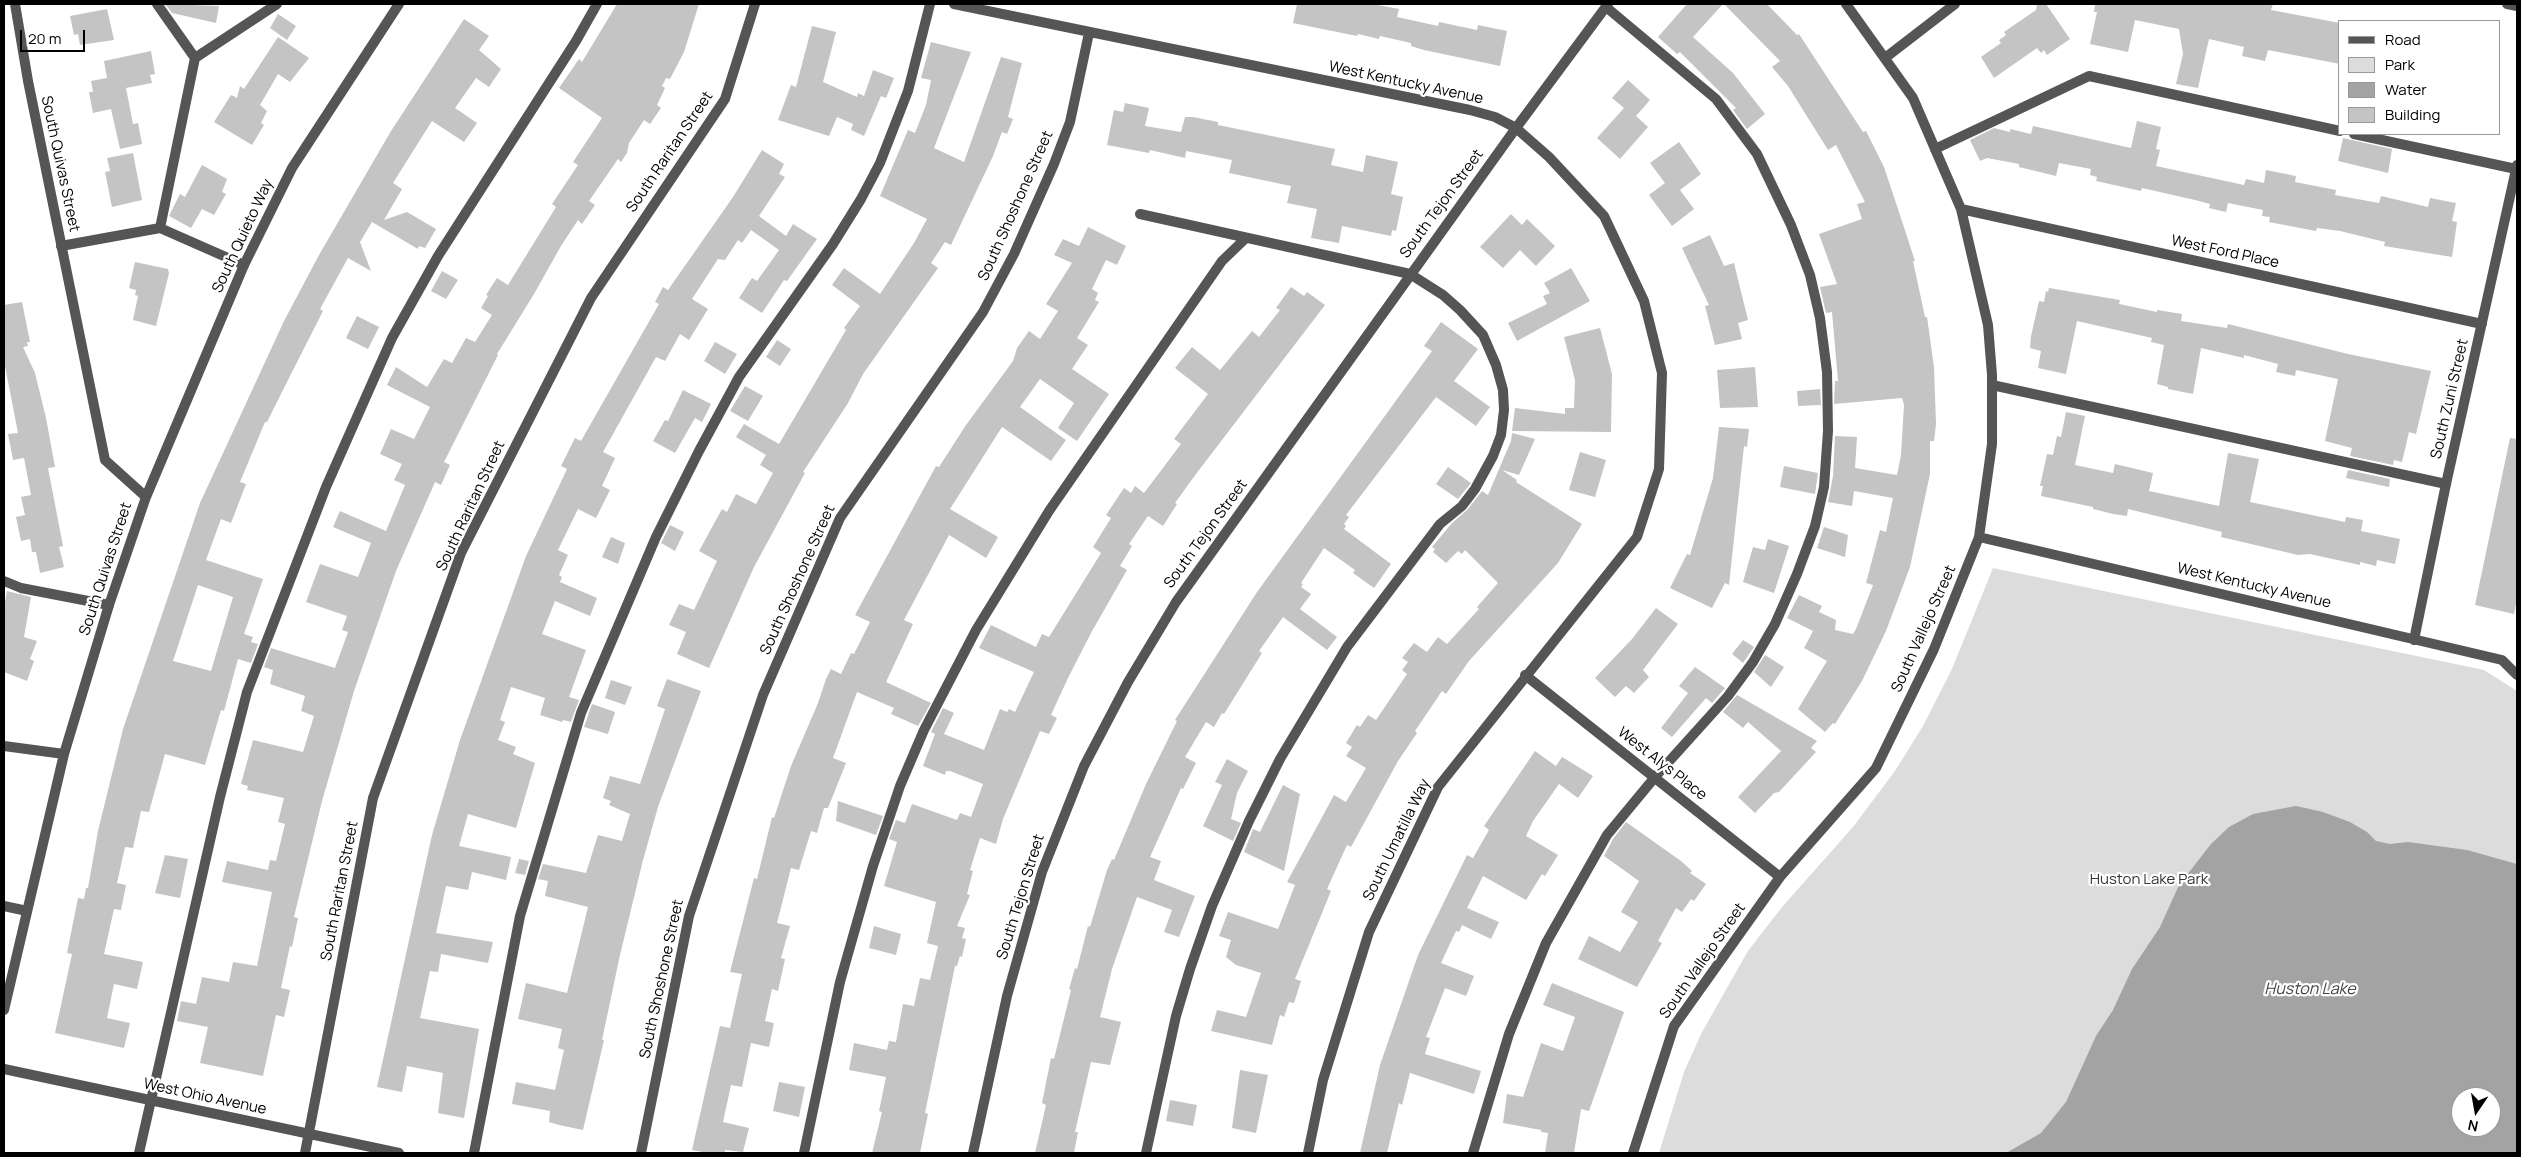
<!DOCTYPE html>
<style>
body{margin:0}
#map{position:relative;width:2521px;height:1157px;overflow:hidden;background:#fff;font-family:Manrope,sans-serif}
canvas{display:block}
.frame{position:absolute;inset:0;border:5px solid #000;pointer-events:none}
.legend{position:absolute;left:2338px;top:20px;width:162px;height:115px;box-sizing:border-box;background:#fff;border:1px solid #999;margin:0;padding:6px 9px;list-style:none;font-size:15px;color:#000}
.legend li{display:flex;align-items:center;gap:10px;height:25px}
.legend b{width:25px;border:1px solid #999}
.north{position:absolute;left:2451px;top:1087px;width:50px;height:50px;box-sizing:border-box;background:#fff;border:1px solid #999;border-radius:50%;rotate:192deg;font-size:14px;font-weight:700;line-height:20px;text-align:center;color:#000}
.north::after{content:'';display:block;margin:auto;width:18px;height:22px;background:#000;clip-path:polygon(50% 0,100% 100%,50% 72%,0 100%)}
.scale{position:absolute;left:20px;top:30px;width:65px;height:22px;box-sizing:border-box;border:2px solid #000;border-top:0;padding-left:6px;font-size:15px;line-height:18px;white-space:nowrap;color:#000;-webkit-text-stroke:4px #fff;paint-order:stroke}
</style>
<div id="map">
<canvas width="2521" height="1157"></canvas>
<div class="frame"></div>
<ul class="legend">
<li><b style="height:6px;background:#555"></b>Road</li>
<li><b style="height:14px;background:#dcdcdc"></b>Park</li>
<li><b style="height:14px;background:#a3a3a3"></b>Water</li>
<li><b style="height:14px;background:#c4c4c4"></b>Building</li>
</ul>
<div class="north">N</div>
<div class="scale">20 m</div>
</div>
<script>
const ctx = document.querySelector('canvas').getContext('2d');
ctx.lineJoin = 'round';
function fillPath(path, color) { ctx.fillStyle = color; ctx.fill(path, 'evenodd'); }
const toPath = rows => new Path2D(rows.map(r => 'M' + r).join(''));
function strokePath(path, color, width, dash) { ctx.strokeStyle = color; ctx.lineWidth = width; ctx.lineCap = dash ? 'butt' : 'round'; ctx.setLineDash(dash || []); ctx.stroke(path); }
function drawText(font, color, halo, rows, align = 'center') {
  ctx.font = font + ' Manrope,sans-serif'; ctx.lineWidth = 4.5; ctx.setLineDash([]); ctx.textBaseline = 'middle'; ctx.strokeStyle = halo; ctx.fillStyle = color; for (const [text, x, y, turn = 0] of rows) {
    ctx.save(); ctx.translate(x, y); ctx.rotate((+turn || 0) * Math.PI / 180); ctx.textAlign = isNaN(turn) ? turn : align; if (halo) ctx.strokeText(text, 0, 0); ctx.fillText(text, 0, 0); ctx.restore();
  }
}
fillPath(toPath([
 [1993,568,2484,670,2517,691,2517,1153,1659,1153,1684,1072,1702,1032,1748,951,1782,907,1853,827,1895,771,1923,726,1952,669],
 [2461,1097,2491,1097,2491,1127,2461,1127]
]), '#dcdcdc');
fillPath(toPath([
 [2296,806,2323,812,2350,822,2367,832,2376,841,2390,844,2408,842,2467,850,2517,864,2517,1153,2006,1153,2041,1133,2066,1102,2096,1036,2113,1010,2132,969,2160,927,2179,885,2211,844,2229,827,2253,814],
 [2461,1097,2491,1097,2491,1127,2461,1127]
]), '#a3a3a3');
fillPath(toPath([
 [165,4,219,6,216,23,172,13],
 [617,4,699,4,684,52,670,79,666,78,662,86,665,88,657,105,661,108,650,124,644,120,629,143,627,153,621,162,618,159,589,201,595,205,582,224,578,220,561,246,534,294,497,354,498,355,444,462,450,465,441,485,435,482,396,571,354,691,322,801,294,917,298,918,292,947,290,946,281,988,290,990,284,1017,276,1015,263,1076,200,1063,208,1027,177,1021,181,1001,196,1004,202,977,229,982,233,962,257,966,272,892,222,882,227,861,268,870,270,860,276,861,285,824,278,822,284,798,247,790,248,786,241,784,253,740,303,752,314,716,301,711,305,696,270,684,273,670,264,667,271,648,335,668,348,632,342,630,347,616,306,602,320,564,358,577,371,543,333,527,340,511,386,531,405,485,394,480,402,464,380,454,391,429,414,439,430,407,387,385,396,367,427,387,444,359,452,363,466,338,475,342,492,315,481,308,488,296,486,295,497,278,508,285,556,207,552,204,578,165,573,162,602,118,559,88,579,59,582,62],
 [1297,4,1373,4,1399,9,1397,17,1438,26,1439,22,1477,30,1478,25,1507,31,1500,66,1424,50,1411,46,1411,43,1380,36,1379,39,1358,34,1357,36,1293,23],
 [1687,4,1723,4,1693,37,1733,73,1765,114,1747,129,1733,110,1736,108,1680,52,1677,54,1658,37],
 [1724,4,1767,4,1797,35,1799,34,1863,132,1866,131,1884,167,1898,209,1915,261,1913,261,1925,317,1927,317,1934,367,1936,424,1934,441,1930,441,1930,474,1910,567,1886,631,1862,681,1835,724,1833,723,1825,732,1798,709,1827,661,1804,648,1813,631,1787,618,1799,595,1822,606,1819,612,1836,620,1835,630,1853,634,1856,629,1873,585,1866,583,1880,530,1886,532,1893,498,1854,491,1852,506,1828,502,1833,476,1835,436,1857,437,1855,468,1897,475,1901,455,1904,405,1902,398,1834,404,1835,381,1838,381,1832,312,1826,313,1820,287,1837,284,1819,234,1862,219,1857,204,1865,202,1836,145,1828,150,1788,86,1772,67,1780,61],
 [2037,4,2046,4,2070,39,2047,55,2044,50,2041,53,2037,48,1994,78,1981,57,2001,43,1999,40,2006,35,2004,32,2036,10],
 [2095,4,2273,4,2271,10,2340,23,2340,64,2268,50,2265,61,2242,56,2244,47,2209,39,2198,88,2176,84,2183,54,2179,29,2135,20,2128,52,2090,44,2097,12,2094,12],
 [107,9,114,40,80,45,78,34,74,35,70,16],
 [278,14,296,26,287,40,270,28],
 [464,19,489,36,479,50,501,69,489,87,476,78,455,108,477,123,464,142,432,121,393,183,402,189,384,220,407,212,436,229,425,248,419,246,418,249,372,222,360,242,371,271,348,258,320,309,323,311,288,380,267,422,265,422,240,482,246,484,231,523,221,519,206,560,263,579,244,634,253,637,251,642,258,644,251,663,238,659,224,711,221,710,205,765,165,754,149,812,141,811,133,848,125,847,117,883,126,885,121,910,114,909,104,954,143,962,137,989,114,984,107,1018,130,1023,124,1048,55,1033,72,954,67,953,78,898,84,899,86,888,88,888,98,831,123,729,200,503,284,321,319,255,391,131],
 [198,585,233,597,211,671,173,661],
 [812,26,836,32,823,82,857,97,858,93,864,96,873,70,894,78,886,98,881,96,864,136,851,130,853,124,837,117,829,136,778,120,791,85,796,87],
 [278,37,309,58,290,82,278,74,260,105,267,111,261,123,264,125,252,145,214,122,231,95,237,98,240,86,244,89],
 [931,42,971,52,934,148,964,162,1001,57,1022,63,1008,117,1013,119,1007,134,1002,132,993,156,951,245,945,242,931,263,938,268,863,374,848,403,803,472,805,473,754,567,709,668,677,654,686,632,669,625,679,604,694,610,717,561,699,551,722,509,727,512,736,494,756,504,773,473,760,465,766,455,736,437,744,424,779,444,846,330,844,328,860,306,832,285,844,268,880,294,914,243,927,219,880,196,908,130,915,133,926,105,931,80,921,78],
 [151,51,155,74,150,75,152,83,126,88,133,124,138,123,142,144,120,149,111,109,93,113,89,92,93,92,91,81,107,78,104,61],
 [1628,80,1650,100,1636,116,1648,127,1620,159,1597,138,1624,108,1612,98],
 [1125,103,1149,108,1145,126,1181,132,1185,117,1193,117,1218,122,1218,125,1335,149,1331,165,1363,172,1366,155,1398,162,1391,194,1403,197,1396,231,1392,230,1391,236,1342,226,1339,243,1311,238,1317,209,1287,203,1291,186,1229,173,1232,160,1186,151,1185,158,1150,150,1149,153,1107,145,1114,110,1123,112],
 [2137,121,2161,127,2156,149,2160,150,2156,166,2244,185,2246,179,2264,183,2266,170,2296,176,2295,182,2336,190,2335,195,2379,203,2381,196,2428,207,2430,198,2456,203,2452,221,2457,222,2452,257,2384,246,2385,242,2340,231,2317,228,2316,231,2269,222,2270,217,2262,216,2263,210,2228,203,2226,212,2209,208,2210,204,2195,200,2142,188,2141,191,2096,181,2097,177,2090,175,2091,169,2059,163,2056,176,2019,167,2019,164,1987,158,1980,161,1970,140,1994,128,2010,132,2010,129,2031,134,2033,126,2131,148],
 [2343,138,2392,149,2388,173,2338,161],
 [1679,142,1701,174,1680,190,1694,209,1672,226,1649,195,1665,183,1650,163],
 [762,150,784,164,779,174,785,177,759,216,786,236,793,224,817,239,787,281,784,280,762,313,739,298,752,278,757,281,779,250,751,230,742,243,738,240,725,260,718,259,692,299,708,309,689,340,680,334,665,361,656,357,603,452,615,458,602,486,610,490,596,518,578,509,558,550,568,555,559,575,562,577,560,582,597,598,590,616,555,601,542,634,586,650,569,697,579,700,571,722,563,720,562,722,540,715,545,698,511,687,500,720,505,722,498,740,516,747,513,754,535,763,516,828,468,814,459,846,511,857,506,880,472,872,468,890,446,886,436,933,493,942,488,963,441,954,438,972,430,971,420,1018,479,1029,464,1118,438,1113,443,1073,407,1066,402,1092,377,1087,432,835,460,740,526,556,567,469,561,466,575,438,581,441,659,304,655,302,663,287,668,290,733,197],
 [133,153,142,200,112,207,105,172,110,171,107,158],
 [202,165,227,179,222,192,226,194,214,215,202,209,191,228,169,216,180,194,185,197],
 [1511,214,1522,225,1527,219,1555,246,1536,266,1520,250,1503,268,1480,247],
 [1088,227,1126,246,1117,265,1106,260,1092,289,1098,293,1095,300,1099,302,1077,338,1088,345,1072,369,1109,394,1077,441,1058,428,1074,403,1040,379,1020,407,1066,440,1051,461,1002,427,950,509,998,537,986,558,949,535,904,620,913,624,886,682,931,703,918,726,891,714,894,708,857,692,833,758,846,763,828,808,824,808,817,833,811,831,799,870,791,868,777,923,790,926,781,958,785,959,778,991,772,989,765,1021,774,1023,769,1047,751,1043,742,1087,731,1085,723,1122,749,1128,743,1152,725,1150,725,1153,707,1153,692,1150,720,1026,730,1028,742,974,730,972,754,878,757,879,772,817,774,818,791,766,818,703,826,679,831,669,841,674,851,653,854,654,870,622,855,615,936,466,939,467,966,425,1013,361,1017,348,1029,331,1040,339,1058,311,1046,304,1072,263,1054,255,1063,239,1079,246],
 [1710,235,1724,266,1734,263,1748,320,1738,323,1742,339,1715,345,1705,306,1709,305,1682,248],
 [135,262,168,269,169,273,156,326,133,320,138,296,135,295,136,290,129,288],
 [1571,268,1590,301,1517,341,1508,323,1547,304,1543,296,1550,293,1544,283],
 [442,271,458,280,446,299,431,291],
 [1291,287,1304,296,1307,292,1325,305,1196,474,1175,503,1177,504,1163,526,1148,516,1129,544,1132,546,1120,566,1127,570,1091,633,1068,678,1051,715,1057,718,1049,734,1040,731,1003,819,996,844,980,838,970,870,973,871,967,894,970,895,957,926,965,928,962,938,966,939,962,957,960,956,957,966,955,966,925,1113,928,1114,920,1153,872,1153,882,1112,879,1111,886,1077,849,1070,854,1043,887,1050,889,1041,896,1042,903,1004,914,1006,920,978,930,980,938,946,927,943,936,902,884,886,897,842,889,839,896,820,905,823,912,804,957,820,960,813,971,817,983,784,950,771,946,771,945,775,923,766,935,734,931,732,943,708,954,713,944,734,984,750,1000,709,1007,712,1009,709,1015,712,1034,672,979,648,991,625,1036,647,1042,634,1049,637,1101,553,1093,547,1111,518,1106,515,1124,488,1131,493,1135,486,1144,493,1181,444,1174,439,1208,394,1175,368,1192,347,1220,370,1252,331,1259,337,1280,310,1276,308],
 [2049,288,2120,300,2119,304,2157,312,2157,310,2182,314,2181,321,2227,328,2228,324,2348,354,2431,371,2416,434,2409,432,2402,462,2394,460,2393,465,2350,456,2352,448,2325,441,2338,379,2296,370,2295,376,2276,372,2278,364,2244,355,2244,358,2201,348,2193,394,2168,389,2168,387,2157,384,2164,345,2151,342,2152,338,2077,321,2066,374,2038,368,2041,351,2030,348,2031,336,2039,301,2044,302,2046,291,2048,292],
 [22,302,30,342,27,342,28,346,23,347,35,373,46,418,55,467,48,468,63,546,59,547,64,567,40,573,36,552,32,552,30,539,21,541,16,517,25,515,21,497,31,495,24,458,13,460,8,434,18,433,4,361,4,305],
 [357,316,379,327,368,349,346,338],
 [1441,322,1478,349,1454,381,1490,407,1476,426,1436,397,1346,515,1349,517,1344,524,1346,526,1344,529,1391,564,1374,588,1353,573,1355,570,1324,548,1301,583,1303,584,1301,587,1311,594,1300,609,1337,637,1327,650,1283,617,1259,651,1262,653,1224,714,1222,713,1214,727,1206,722,1185,757,1196,763,1183,789,1181,788,1150,857,1161,861,1154,880,1195,896,1179,937,1164,932,1172,910,1137,897,1112,969,1100,1017,1121,1022,1110,1065,1091,1062,1075,1132,1078,1132,1074,1153,1035,1153,1046,1105,1042,1103,1051,1058,1054,1059,1071,990,1069,989,1075,968,1077,969,1088,926,1090,927,1107,870,1112,859,1114,860,1146,784,1177,721,1175,720,1257,592,1432,351,1424,346],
 [1600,328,1612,374,1611,432,1512,431,1515,408,1565,414,1565,408,1574,408,1575,380,1564,337],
 [777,340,791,349,780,366,766,357],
 [715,342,737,354,725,374,704,361],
 [1755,367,1758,407,1720,408,1717,370],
 [745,386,763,396,748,421,730,411],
 [1820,389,1821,405,1798,406,1797,391],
 [683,390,711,404,702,422,695,418,675,453,653,441,665,420,668,421],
 [2066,412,2085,416,2075,465,2113,473,2115,464,2153,473,2149,491,2219,506,2228,453,2259,459,2250,502,2345,522,2346,517,2363,520,2361,531,2400,539,2395,564,2377,560,2376,566,2360,562,2360,565,2310,554,2298,555,2221,537,2222,532,2128,509,2127,516,2113,514,2093,509,2093,507,2041,496,2043,486,2040,486,2047,454,2053,455,2057,436,2061,437],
 [1719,427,1749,429,1747,447,1744,446,1729,585,1725,583,1712,608,1670,588,1687,554,1690,555,1713,478],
 [1512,433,1535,439,1519,475,1502,470,1517,480,1516,482,1582,524,1558,563,1469,661,1446,694,1442,691,1415,731,1417,733,1398,761,1351,847,1347,845,1327,889,1331,891,1295,979,1301,981,1294,1003,1289,1002,1284,1017,1280,1015,1272,1045,1211,1031,1217,1010,1246,1017,1261,973,1236,965,1226,957,1231,940,1219,936,1228,912,1278,929,1295,885,1287,882,1334,795,1346,802,1366,768,1346,756,1352,747,1346,743,1357,725,1360,727,1368,715,1376,720,1407,674,1402,670,1408,662,1402,658,1414,643,1427,652,1438,637,1447,644,1479,609,1477,607,1498,583,1465,550,1462,554,1458,551,1446,563,1433,552,1435,549,1432,547,1452,523,1467,510,1482,491,1488,495,1511,441],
 [2510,438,2517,439,2517,598,2514,614,2475,605],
 [1580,452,1606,460,1595,497,1569,490],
 [1784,466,1818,473,1815,494,1780,487],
 [1448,467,1471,483,1458,499,1436,484],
 [2348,470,2390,479,2389,487,2346,478],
 [670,525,684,532,675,551,661,543],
 [1824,527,1848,535,1845,557,1817,548],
 [611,537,625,543,618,564,602,557],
 [1768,539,1789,546,1774,593,1743,582,1753,547,1765,550],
 [7,591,31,597,24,637,37,641,30,659,34,661,27,681,4,672,4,607],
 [1656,608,1678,624,1643,670,1649,677,1634,693,1626,686,1615,697,1595,678,1632,639],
 [1743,640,1754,647,1743,663,1732,654],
 [1765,655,1784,667,1771,687,1754,672],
 [1695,667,1725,688,1712,703,1706,698,1672,737,1661,728,1688,693,1679,686],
 [667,679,701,691,658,807,643,860,620,955,602,1040,604,1040,583,1130,559,1125,549,1122,550,1111,512,1104,516,1082,555,1090,564,1050,558,1048,562,1029,518,1019,526,983,567,993,588,907,545,896,548,881,538,879,543,864,586,873,598,835,622,841,630,814,609,805,611,801,603,798,610,776,640,784,665,709,657,706],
 [611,680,632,687,625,705,605,698],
 [1737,695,1817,741,1811,748,1816,752,1779,792,1774,793,1755,813,1738,797,1781,751,1748,722,1743,728,1723,712],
 [592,704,615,712,608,734,584,727],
 [1535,751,1556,766,1562,757,1593,776,1578,798,1559,784,1533,821,1526,836,1558,855,1545,876,1542,874,1526,900,1483,876,1467,908,1499,922,1491,939,1462,925,1459,932,1456,931,1441,963,1474,976,1466,996,1445,988,1426,1037,1430,1038,1425,1054,1481,1071,1474,1094,1410,1073,1402,1105,1399,1103,1387,1153,1360,1153,1380,1065,1418,955,1467,855,1473,858,1489,830,1484,826],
 [1227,759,1248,771,1237,793,1231,819,1241,823,1233,841,1203,826,1222,785,1215,782],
 [1283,785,1300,794,1284,871,1244,852,1253,829,1260,832],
 [838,801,883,816,876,835,836,821],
 [1626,822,1681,861,1692,871,1690,873,1706,884,1694,901,1691,899,1682,912,1676,908,1658,941,1662,943,1637,987,1578,959,1589,936,1620,952,1638,922,1621,912,1639,881,1604,856,1613,839],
 [165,855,188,859,180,898,155,893],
 [519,859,529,861,525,875,515,873],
 [874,926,901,934,896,955,869,948],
 [1552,983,1624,1012,1589,1111,1581,1109,1574,1153,1545,1153,1548,1133,1541,1132,1541,1130,1503,1123,1507,1094,1523,1097,1541,1043,1563,1051,1575,1017,1543,1005],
 [1240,1070,1268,1075,1256,1133,1232,1128],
 [779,1082,805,1087,799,1117,773,1111],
 [1170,1100,1197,1105,1193,1126,1166,1121]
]), '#c4c4c4');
strokePath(toPath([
 [157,4,195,58,277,4],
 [2354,134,2516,169],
 [1935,149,2089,76,2340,131],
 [1140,214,1410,274,1443,295,1460,310,1483,335,1496,365,1503,390,1504,410,1501,435,1493,456,1475,489,1462,506,1440,524,1347,647,1280,759,1249,821,1212,906,1190,969,1176,1016,1146,1153],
 [160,228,195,58],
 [61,246,160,228,244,265],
 [1992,385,2446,484],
 [4,581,21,588,109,605],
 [4,906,27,911],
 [139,1153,220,797,247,692,326,487,392,338,438,256,576,41,597,4],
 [474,1153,520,916,581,713,656,537,699,451,739,377,833,244,861,199,880,163,908,91,930,4],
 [804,1153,840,982,873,866,900,786,924,730,976,630,1049,511,1222,261,1246,238],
 [1473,1153,1509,1034,1546,943,1607,835,1655,777,1728,696,1753,662,1775,624,1797,574,1815,526,1824,487,1828,431,1827,372,1820,318,1810,275,1791,225,1757,154,1716,99,1606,7]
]), '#555', 10);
strokePath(toPath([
 [954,4,1470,110,1495,117,1516,128,1549,157,1604,216,1644,301,1662,373,1659,469,1637,537,1438,787,1369,932,1323,1080,1308,1153],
 [2507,4,2517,6],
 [1885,58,1955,4],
 [1961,209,2482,324],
 [146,497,244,265,292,168,399,4],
 [1979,537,2502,660,2517,675],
 [2414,640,2446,484,2517,165],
 [1525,675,1780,877],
 [4,746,64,754],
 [4,1010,64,754,109,605,146,497,105,460,28,81,15,4],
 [4,1069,399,1153],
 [305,1153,373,798,461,553,591,298,725,99,755,4],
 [641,1153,689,916,763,695,840,518,983,312,1014,254,1054,164,1070,122,1089,33],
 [1633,1153,1674,1026,1780,877,1876,768,1934,649,1979,537,1992,444,1992,375,1988,325,1961,209,1913,98,1846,4]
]), '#555', 10);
strokePath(toPath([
 [973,1153,1007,996,1042,872,1084,766,1128,682,1176,602,1516,128,1608,4]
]), '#555', 10);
drawText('15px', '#000', '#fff', [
 ["West Kentucky Avenue",1406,83,12],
 ["South Raritan Street",670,152,-56],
 ["South Quivas Street",60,164,78],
 ["South Tejon Street",1442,204,-54],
 ["South Shoshone Street",1016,206,-66],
 ["South Quieto Way",243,236,-65],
 ["West Ford Place",2225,252,12],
 ["South Zuni Street",2450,399,-77],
 ["South Raritan Street",471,506,-65],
 ["South Tejon Street",1206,534,-54],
 ["South Quivas Street",106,569,-72],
 ["South Shoshone Street",798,580,-66],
 ["West Kentucky Avenue",2254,586,13],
 ["South Vallejo Street",1924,629,-66],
 ["West Alys Place",1662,764,38],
 ["South Umatilla Way",1397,840,-64],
 ["South Raritan Street",340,891,-79],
 ["South Tejon Street",1021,897,-73],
 ["South Vallejo Street",1703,961,-55],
 ["South Shoshone Street",662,979,-78],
 ["West Ohio Avenue",205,1097,12]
]);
drawText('15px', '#333', '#fff', [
 ["Huston Lake Park",2149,880]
]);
drawText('italic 16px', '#444', '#fff', [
 ["Huston Lake",2310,990]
]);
</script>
